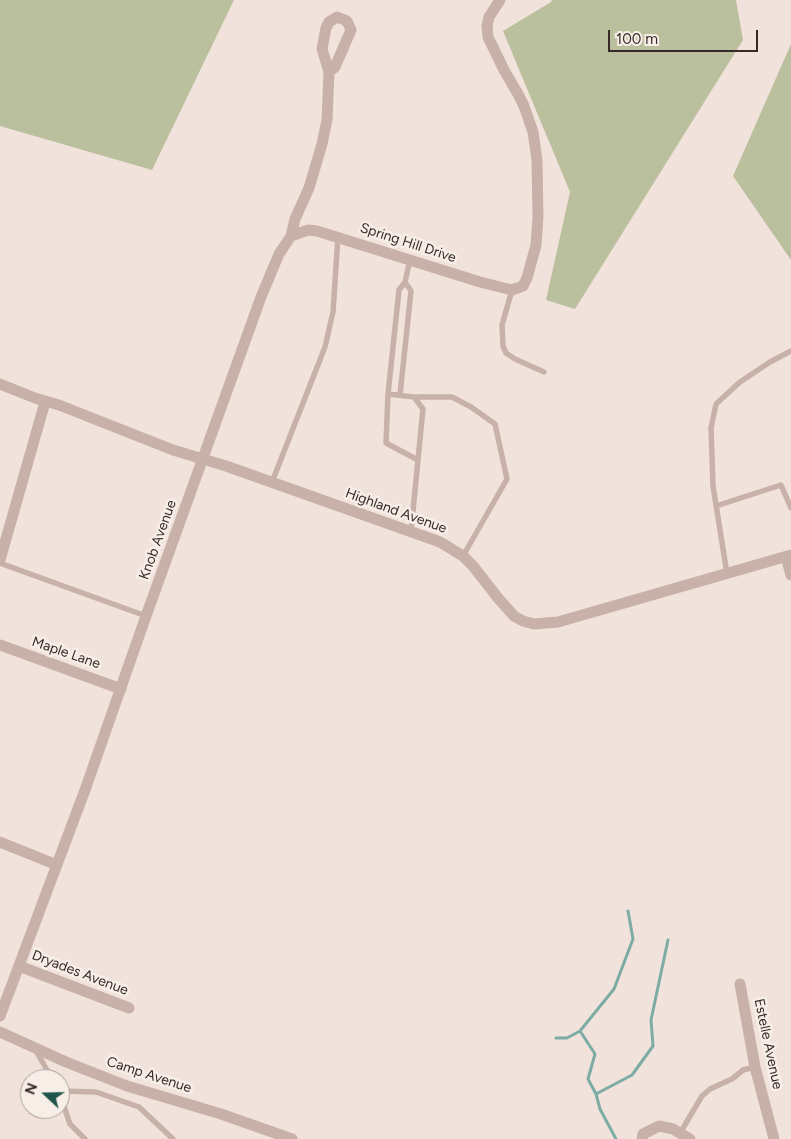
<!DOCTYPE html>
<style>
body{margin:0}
#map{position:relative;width:791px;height:1139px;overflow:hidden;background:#f1e3dc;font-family:Figtree,sans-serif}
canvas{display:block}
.north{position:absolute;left:20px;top:1069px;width:50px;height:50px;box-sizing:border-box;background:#f8eee8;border:1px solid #aaa09b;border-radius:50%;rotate:291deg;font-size:14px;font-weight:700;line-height:20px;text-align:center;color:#352a28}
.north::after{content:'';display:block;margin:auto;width:18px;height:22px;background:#20554e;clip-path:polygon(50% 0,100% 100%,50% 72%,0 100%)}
.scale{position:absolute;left:608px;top:30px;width:150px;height:22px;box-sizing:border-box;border:2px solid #352a28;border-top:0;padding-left:6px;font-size:15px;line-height:18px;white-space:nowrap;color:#352a28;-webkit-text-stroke:4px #f8eee8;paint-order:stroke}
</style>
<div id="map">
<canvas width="791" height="1139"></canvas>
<div class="north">N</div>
<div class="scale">100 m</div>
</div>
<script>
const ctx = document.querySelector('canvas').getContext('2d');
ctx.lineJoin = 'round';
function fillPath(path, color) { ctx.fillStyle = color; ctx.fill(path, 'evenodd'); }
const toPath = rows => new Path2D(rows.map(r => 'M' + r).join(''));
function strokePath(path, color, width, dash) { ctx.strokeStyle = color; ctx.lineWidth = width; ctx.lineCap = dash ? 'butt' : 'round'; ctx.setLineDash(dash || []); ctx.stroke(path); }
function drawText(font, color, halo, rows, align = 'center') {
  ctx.font = font + ' Figtree,sans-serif'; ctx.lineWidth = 5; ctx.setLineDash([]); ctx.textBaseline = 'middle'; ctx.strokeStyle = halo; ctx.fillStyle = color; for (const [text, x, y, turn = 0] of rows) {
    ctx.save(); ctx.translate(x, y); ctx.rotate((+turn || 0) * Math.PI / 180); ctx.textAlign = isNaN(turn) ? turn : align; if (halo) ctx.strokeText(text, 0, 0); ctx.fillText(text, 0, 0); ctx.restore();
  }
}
fillPath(toPath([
 [0,0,234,0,152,170,0,126],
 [552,0,736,0,743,40,575,309,546,300,570,192,503,31,551,2],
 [791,44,791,260,733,176]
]), '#babf9d');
strokePath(toPath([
 [580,1031,614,989,633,939,628,911],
 [556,1038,567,1038,580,1031,595,1054,588,1079,596,1094,600,1109,616,1139],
 [596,1094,632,1075,653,1046,651,1020,668,940]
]), '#7daca5', 3);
strokePath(toPath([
 [410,260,405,282,399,290,388,394,386,443,418,460],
 [512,290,502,325,503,346,506,353,515,359,544,372],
 [388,394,414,397,423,409,411,531],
 [400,395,411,291,405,282],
 [414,397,452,397,471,407,495,424,507,479,463,556],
 [272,482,325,347,333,312,338,236],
 [716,506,781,485,791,508],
 [0,563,146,616],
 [727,574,713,486,711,428,716,404,740,382,770,362,791,351],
 [35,1049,52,1079],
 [60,1091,96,1092,139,1107,173,1139],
 [60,1095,70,1124,85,1139],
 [680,1133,702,1096,710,1089,732,1079,743,1070,755,1067]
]), '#c8b1a9', 5.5);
strokePath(toPath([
 [291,236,308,230,317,231,480,282,512,290,523,286,527,278,536,245,538,217,537,160,533,132,524,106,518,94,504,70,488,37,487,26,489,17,500,0],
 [0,384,35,398,59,405,173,450,226,466,440,542,463,556,473,566,498,598,514,616,523,621,534,624,558,622,791,555],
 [786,557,791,575],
 [0,560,45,402],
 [0,645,121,689],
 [0,842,57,865],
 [19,966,129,1008],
 [740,984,755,1067,774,1139],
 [0,1016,85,790,146,616,261,297,279,254,291,236,295,219,309,188,322,144,327,120,329,72,322,49,326,28,329,22,337,17,347,21,351,30,335,67,329,72],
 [0,1032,66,1062,127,1086,221,1114,292,1139],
 [642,1139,643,1134,659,1126,673,1129,690,1139]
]), '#c8b1a9', 11);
drawText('14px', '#352a28', '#f8eee8', [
 ["Spring Hill Drive",408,243,18],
 ["Highland Avenue",396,511,20],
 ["Knob Avenue",158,540,-70],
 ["Maple Lane",66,653,19],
 ["Dryades Avenue",80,973,21],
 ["Estelle Avenue",768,1044,78],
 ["Camp Avenue",149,1075,18]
]);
</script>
